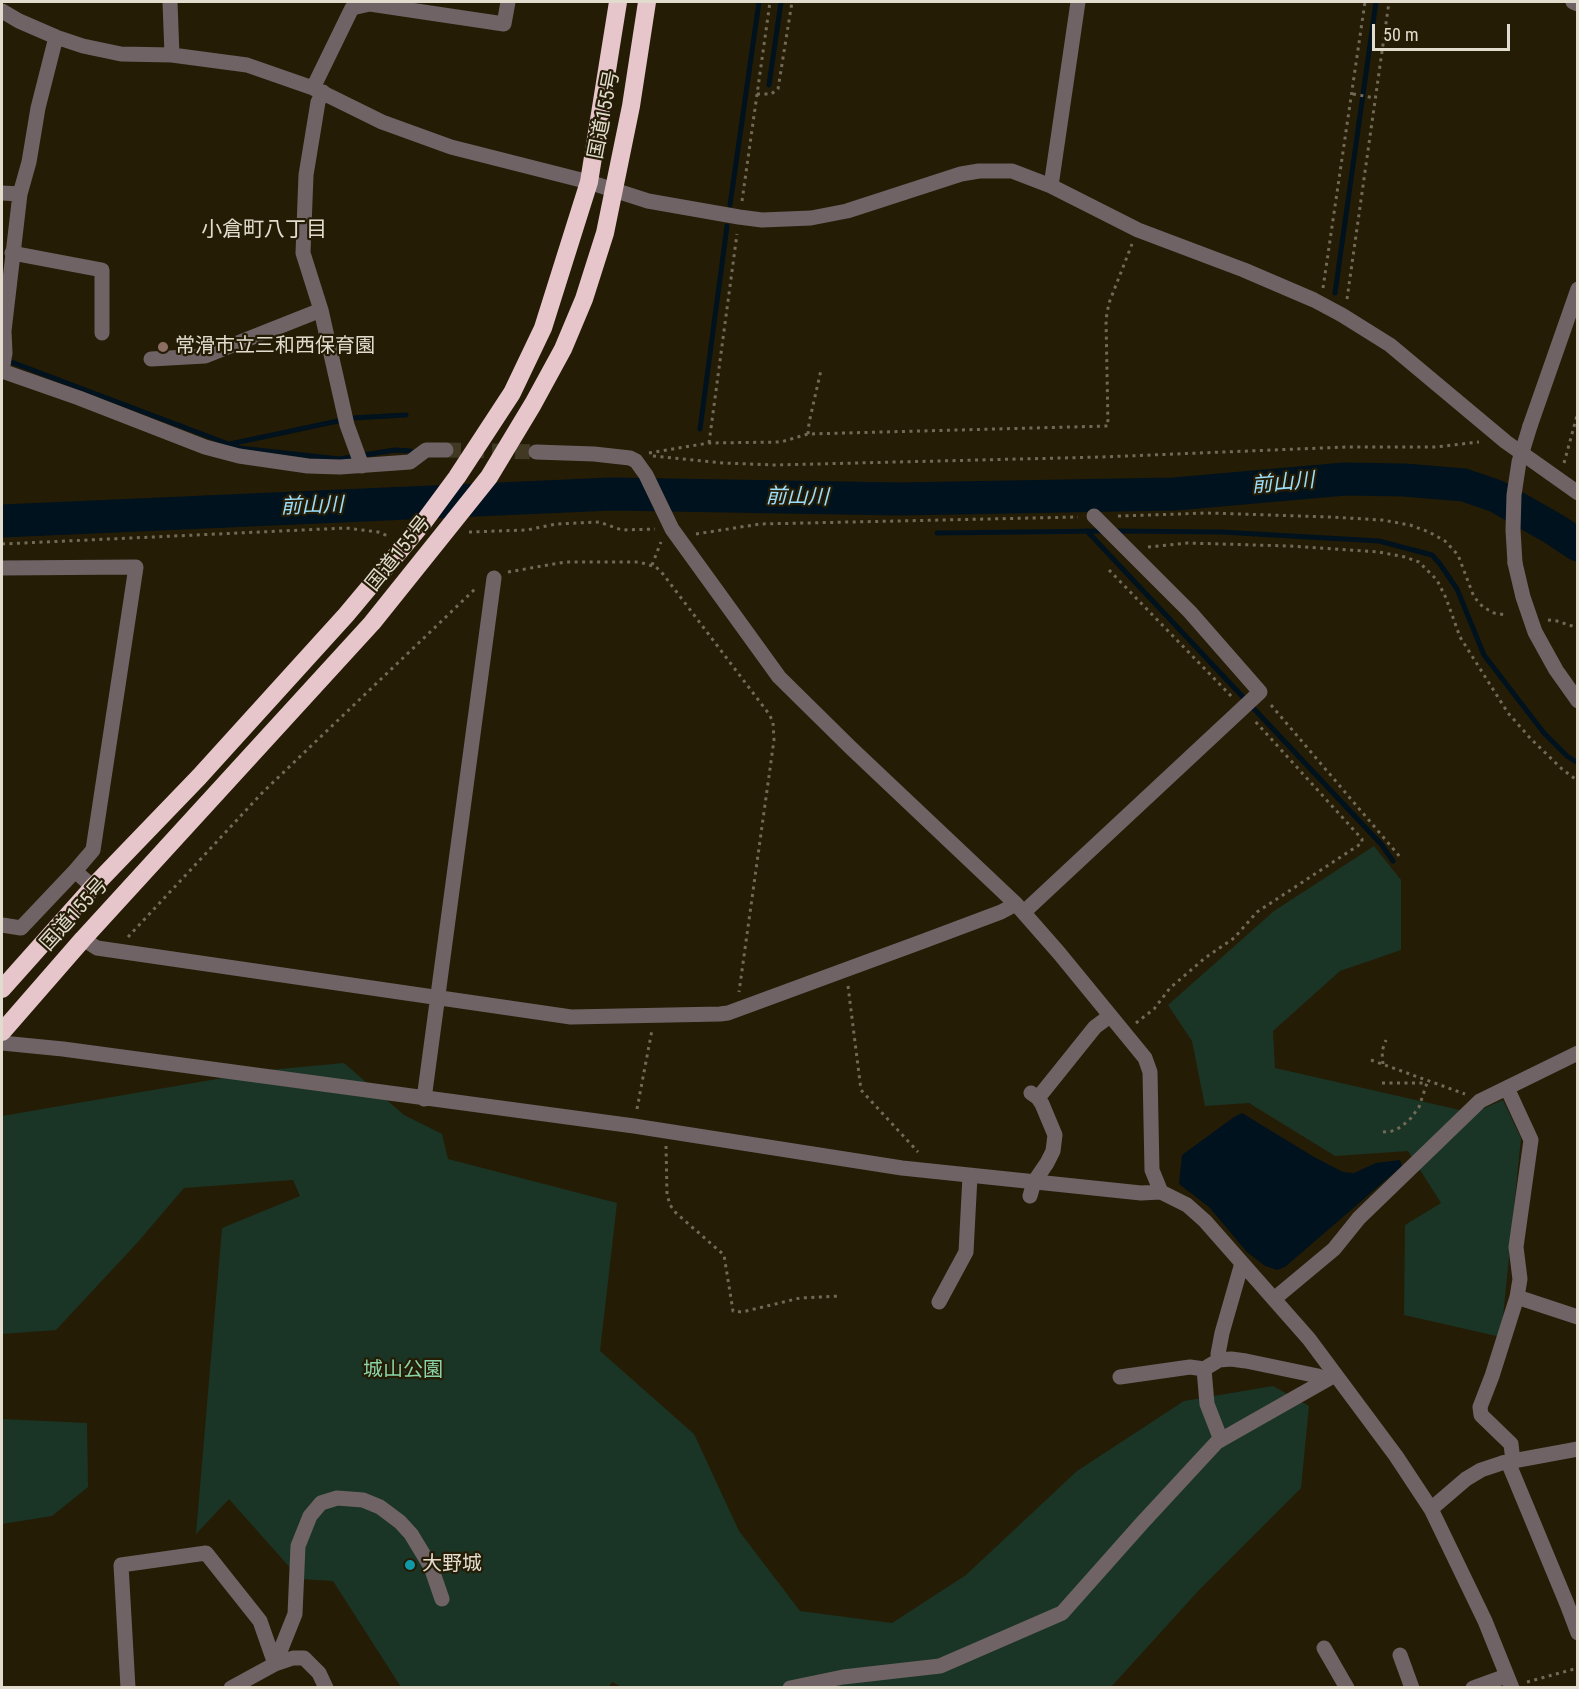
<!DOCTYPE html>
<meta charset="utf-8">
<style>
body{margin:0}
#map{position:relative;width:1579px;height:1689px;overflow:hidden;background:#251c06;font-family:"Roboto Condensed",sans-serif}
canvas{display:block}
.frame{position:absolute;inset:0;border:3px solid #e1dcce;pointer-events:none}
.scale{position:absolute;left:1372px;top:24px;width:138px;height:27px;box-sizing:border-box;border:3px solid #e1dcce;border-top:0;padding-left:8px;font-size:18px;line-height:21px;white-space:nowrap;color:#e1dcce;-webkit-text-stroke:4px #251c06;paint-order:stroke}
</style>
<div id="map">
<canvas width="1579" height="1689"></canvas>
<div class="frame"></div>
<div class="scale">50 m</div>
</div>
<script>
const ctx = document.querySelector('canvas').getContext('2d');
ctx.lineJoin = 'round';
function fillPath(path, color) { ctx.fillStyle = color; ctx.fill(path, 'evenodd'); }
const toPath = rows => new Path2D(rows.map(r => 'M' + r).join(''));
function strokePath(path, color, width, dash) { ctx.strokeStyle = color; ctx.lineWidth = width; ctx.lineCap = dash ? 'butt' : 'round'; ctx.setLineDash(dash || []); ctx.stroke(path); }
function drawText(font, color, halo, rows, align = 'center') {
  ctx.font = font + ' "Roboto Condensed","Noto Sans JP",sans-serif'; ctx.lineWidth = 4.5; ctx.setLineDash([]); ctx.textBaseline = 'middle'; ctx.strokeStyle = halo; ctx.fillStyle = color; for (const [text, x, y, turn = 0] of rows) {
    ctx.save(); ctx.translate(x, y); ctx.rotate((+turn || 0) * Math.PI / 180); ctx.textAlign = isNaN(turn) ? turn : align; if (halo) ctx.strokeText(text, 0, 0); ctx.fillText(text, 0, 0); ctx.restore();
  }
}
fillPath(toPath([
 [1374,846,1401,880,1401,950,1340,971,1273,1031,1275,1068,1473,1113,1503,1100,1521,1138,1501,1337,1404,1315,1405,1225,1441,1203,1408,1151,1335,1156,1249,1103,1205,1106,1192,1041,1168,1005,1274,911],
 [344,1063,404,1115,442,1134,448,1159,617,1203,600,1351,694,1434,739,1531,800,1611,892,1623,966,1575,1077,1471,1184,1401,1273,1386,1309,1406,1301,1488,1200,1589,1111,1687,624,1688,612,1682,608,1688,401,1687,333,1581,300,1579,229,1499,196,1534,222,1228,300,1196,293,1180,184,1188,137,1243,56,1330,2,1334,2,1116,269,1070],
 [2,1419,87,1423,88,1487,52,1516,2,1524]
]), '#1a3525');
fillPath(toPath([
 [1242,1113,1314,1157,1343,1172,1354,1173,1376,1163,1400,1160,1402,1166,1285,1267,1277,1270,1265,1266,1247,1252,1209,1207,1179,1184,1182,1155,1234,1117]
]), '#00121d');
strokePath(toPath([
 [769,85,781,2],
 [730,205,759,2],
 [1335,293,1376,2],
 [6,360,239,448,339,459,395,450,411,451],
 [700,429,727,226],
 [230,444,352,418,406,415],
 [1087,531,1381,844,1393,861],
 [1114,531,1221,532,1379,541,1432,555,1440,564,1457,589,1484,655,1544,733,1567,756,1578,763],
 [937,533,1105,531]
]), '#00121d', 5);
strokePath(toPath([
 [2,521,612,494,899,499,1175,494,1345,479,1404,480,1464,485,1496,496,1554,529,1578,545]
]), '#00121d', 33);
strokePath(toPath([
 [446,450,536,452]
]), '#413924', 15, [15, 8]);
strokePath(toPath([
 [757,94,771,94,778,89,792,2],
 [1353,94,1375,98],
 [742,201,770,2],
 [1323,288,1365,2],
 [1347,299,1389,2],
 [808,434,809,423,821,370],
 [709,443,737,234],
 [649,453,709,443,781,442,808,434,1108,426,1106,319,1109,303,1132,244],
 [653,456,723,463,775,465,1102,457,1346,447,1436,447,1479,442],
 [1564,463,1578,412],
 [1118,516,1207,513,1331,517,1382,520,1410,525,1429,532,1445,541,1458,555,1474,597,1483,607,1494,613,1507,615],
 [469,532,527,530,556,524,599,522,622,530,655,529],
 [696,534,760,524,1078,517],
 [2,544,346,528,378,532,388,536],
 [1148,547,1187,543,1289,546,1379,552,1405,557,1419,562,1437,580,1446,598,1460,637,1508,713,1531,739,1562,769,1578,781],
 [652,565,661,542],
 [1109,570,1233,698],
 [508,572,565,562,639,562,656,567,663,574,769,714,773,722,774,740,739,992],
 [1548,620,1557,621,1578,628],
 [1271,705,1401,858],
 [128,937,263,792,475,589],
 [848,986,861,1090,918,1152],
 [1136,1023,1154,1009,1170,988,1205,958,1234,938,1257,912,1362,843,1362,839,1254,720],
 [1371,1060,1465,1094],
 [1383,1064,1382,1051,1386,1040],
 [1382,1083,1426,1083],
 [637,1109,652,1030],
 [1383,1132,1392,1131,1401,1127,1411,1118,1419,1107,1428,1080],
 [666,1146,667,1194,670,1205,676,1213,724,1255,733,1311,742,1312,800,1298,841,1296],
 [1527,1682,1578,1668]
]), '#726a57', 3, [3, 4.5]);
strokePath(toPath([
 [170,2,172,55],
 [1573,2,1578,4],
 [2,11,19,21,56,37,83,46,121,54,172,55,247,65,313,88,382,122,451,147,589,182,648,201,739,217,762,220,811,218,847,211,961,174,979,171,1012,171,1051,186,1138,230,1244,270,1314,300,1342,315,1390,345,1506,442,1578,493],
 [313,88,352,8,370,4,504,24,508,2],
 [323,92,318,102,306,175,303,253,321,310,347,425,362,466],
 [1051,186,1078,2],
 [2,193,20,194],
 [12,253,102,270,102,333],
 [151,359,205,356,321,310],
 [2,371,79,398,205,447,239,456,308,466,340,467,410,462,426,450,446,450],
 [2,371,5,353,4,331,20,194,29,162,38,108,56,37],
 [1530,426,1578,289],
 [536,452,594,454,630,458,636,461,646,475,672,529,779,677,850,747,1016,904,1059,953,1145,1058,1150,1072,1152,1170,1161,1192],
 [1515,563,1523,597,1535,632,1556,670,1578,701],
 [2,568,136,567,93,850,75,871],
 [1024,912,1260,692,1190,612,1094,516],
 [2,925,21,928,75,871,93,887],
 [83,939,97,948,571,1017,720,1014,728,1013,921,942,1001,912,1016,904],
 [2,1043,63,1049,634,1126,902,1168,1141,1193,1161,1192,1187,1205,1205,1221,1309,1339,1396,1456,1431,1509,1485,1621,1512,1688],
 [1507,1088,1531,1140,1516,1247,1520,1279,1517,1297,1492,1376,1480,1407,1481,1415,1511,1444,1513,1461],
 [1038,1098,1095,1027,1110,1016],
 [424,1099,494,578],
 [1030,1196,1034,1182,1047,1163,1053,1151,1055,1135,1042,1104,1038,1098,1031,1093],
 [1242,1263,1222,1333,1218,1354,1219,1360,1231,1359,1246,1361,1318,1376,1324,1381],
 [1517,1297,1578,1317],
 [1274,1299,1334,1249,1359,1218,1480,1101,1578,1053],
 [939,1302,966,1252,970,1176],
 [1219,1360,1204,1369,1207,1404,1221,1440],
 [1120,1377,1190,1367,1204,1369],
 [1508,1462,1567,1604,1578,1633],
 [1431,1509,1466,1479,1481,1470,1502,1463,1578,1449],
 [1324,1648,1347,1688],
 [1400,1655,1412,1688],
 [275,1664,295,1614,298,1546,310,1516,321,1503,337,1498,363,1500,380,1507,400,1522,411,1534,431,1567,442,1599],
 [128,1688,121,1565,206,1553,260,1621,275,1664],
 [231,1688,275,1664,293,1658,304,1658,319,1673,326,1688],
 [790,1688,843,1677,940,1666,1062,1613,1142,1523,1217,1442,1335,1375],
 [1473,1688,1506,1676]
]), '#706365', 15);
strokePath(toPath([
 [2,989,93,887,199,777,346,615,423,523,457,477,512,393,543,328,589,182,618,2],
 [2,1032,83,939,372,623,489,477,533,404,563,349,584,299,605,233,631,106,647,2]
]), '#e7c6cb', 18);
strokePath(toPath([
 [1515,563,1513,530,1514,495,1519,462,1530,426]
]), '#706365', 15);
for (const [x, y, r, color] of [
 [163,347,6,"#8d6e63"],
 [410,1565,6,"#0f9aa8"]
]) { const dot = new Path2D(); dot.arc(x, y, r, 0, 2 * Math.PI); ctx.fillStyle = color; ctx.fill(dot); strokePath(dot, '#251c06', 2); }
drawText('20px', '#e1dcce', '#251c06', [
 ["国道155号",605,115,-79],
 ["国道155号",399,554,-51],
 ["国道155号",75,915,-48]
]);
drawText('20px', '#e1dcce', '#251c06', [
 ["常滑市立三和西保育園",175,347],
 ["大野城",422,1565]
], 'left');
drawText('20px', '#89d3a7', '#251c06', [
 ["城山公園",403,1371]
]);
drawText('21px', '#e1dcce', '#251c06', [
 ["小倉町八丁目",264,231]
]);
drawText('italic 21px', '#9bdefb', '#251c06', [
 ["前山川",1283,484,-5],
 ["前山川",797,498,1],
 ["前山川",312,507,-2]
]);
</script>
